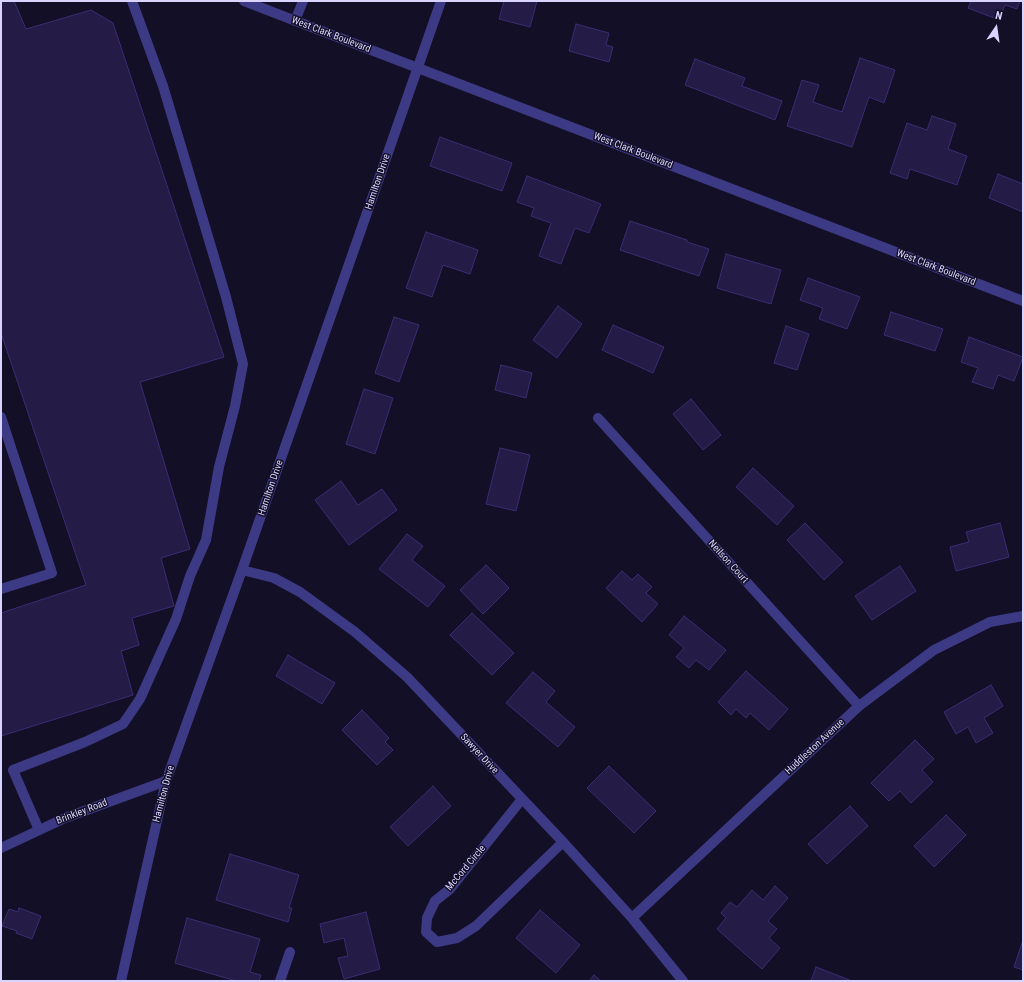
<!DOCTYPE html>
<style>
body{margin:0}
#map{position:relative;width:1024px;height:982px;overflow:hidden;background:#130f26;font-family:"Roboto Condensed",sans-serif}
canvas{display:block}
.frame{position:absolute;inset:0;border:2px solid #d9d4ff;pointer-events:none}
.north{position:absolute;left:976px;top:8px;width:40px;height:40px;-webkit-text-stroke:3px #130f26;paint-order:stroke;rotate:13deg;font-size:11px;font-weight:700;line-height:16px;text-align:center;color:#d9d4ff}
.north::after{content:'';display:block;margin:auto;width:14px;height:18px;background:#d9d4ff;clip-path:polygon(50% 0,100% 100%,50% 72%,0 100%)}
</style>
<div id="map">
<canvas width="1024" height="982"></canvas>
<div class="frame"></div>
<div class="north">N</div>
</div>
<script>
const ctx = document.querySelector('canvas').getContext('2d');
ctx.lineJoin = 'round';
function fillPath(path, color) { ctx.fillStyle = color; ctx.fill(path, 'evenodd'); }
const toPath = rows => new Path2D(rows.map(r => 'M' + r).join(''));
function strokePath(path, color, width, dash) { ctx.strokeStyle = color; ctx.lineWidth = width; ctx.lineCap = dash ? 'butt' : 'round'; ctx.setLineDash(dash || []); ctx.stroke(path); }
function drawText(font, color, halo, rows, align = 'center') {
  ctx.font = font + ' "Roboto Condensed",sans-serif'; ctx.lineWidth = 3; ctx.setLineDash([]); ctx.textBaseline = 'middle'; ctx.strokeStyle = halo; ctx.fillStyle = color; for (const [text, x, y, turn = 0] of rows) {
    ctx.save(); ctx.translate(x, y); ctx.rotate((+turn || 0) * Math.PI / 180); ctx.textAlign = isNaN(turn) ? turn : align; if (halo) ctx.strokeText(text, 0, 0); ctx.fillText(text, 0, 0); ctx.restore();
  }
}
const building = toPath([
 [1,1,14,1,26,29,91,10,113,23,224,357,140,382,190,549,161,558,174,606,132,618,139,645,121,651,133,695,1,736,1,613,86,585,1,333,1,1],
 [504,1,537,1,530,27,499,19,504,1],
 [971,1,1020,1,1017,9,1005,5,999,20,968,8,971,1],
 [576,24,609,33,606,45,613,47,609,62,569,51,576,24],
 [860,58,895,70,884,103,869,97,852,147,787,126,802,80,819,85,813,102,842,112,860,58],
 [695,59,745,78,742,86,782,101,775,120,685,85,695,59],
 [932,116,956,124,948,149,967,156,957,185,910,169,907,179,890,173,907,123,927,130,932,116],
 [440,137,512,163,502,191,430,166,440,137],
 [998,174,1023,184,1023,212,989,198,998,174],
 [527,176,601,204,589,233,575,228,561,264,539,256,551,223,531,216,534,208,517,202,527,176],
 [630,221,687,240,687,242,709,249,699,276,620,250,630,221],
 [426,232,478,250,470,274,443,265,432,297,406,288,426,232],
 [726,254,781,270,771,304,717,288,726,254],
 [808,278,860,297,847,329,819,319,823,308,800,300,808,278],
 [558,306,582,324,557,358,533,340,558,306],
 [891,312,943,329,935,351,884,335,891,312],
 [394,317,419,325,399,382,375,373,394,317],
 [613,325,664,347,653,373,602,350,613,325],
 [786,326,809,334,797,370,774,363,786,326],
 [969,337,1023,357,1014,381,998,375,993,389,972,382,978,368,961,362,969,337],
 [501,365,532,373,526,398,495,390,501,365],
 [364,389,393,398,375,454,346,444,364,389],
 [691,399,721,435,703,450,673,414,691,399],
 [500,448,530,455,516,511,486,504,500,448],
 [753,468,794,506,777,525,736,487,753,468],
 [341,481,358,505,382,489,397,510,349,545,315,500,341,481],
 [805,523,843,562,824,580,787,540,805,523],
 [1000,523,1009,557,956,571,950,547,969,542,966,532,1000,523],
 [407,534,423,546,412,560,445,586,428,607,379,569,407,534],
 [486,565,509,588,483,614,460,590,486,565],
 [900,566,916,591,872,620,855,596,900,566],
 [622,571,632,580,638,574,652,587,646,593,658,604,642,622,606,588,622,571],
 [472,613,514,653,492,675,450,635,472,613],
 [684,616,726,650,709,670,696,660,689,668,676,657,684,648,669,635,684,616],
 [288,655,335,683,322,704,276,676,288,655],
 [746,671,788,709,769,730,750,713,746,718,736,709,731,715,718,702,746,671],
 [533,672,555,691,546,702,575,727,558,747,506,703,533,672],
 [991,685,1003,706,984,718,993,733,976,743,968,727,956,734,944,712,991,685],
 [362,710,389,738,385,742,393,750,377,765,342,730,362,710],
 [915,740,934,759,922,770,933,782,911,803,900,791,889,801,871,783,915,740],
 [609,766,656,811,634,833,587,788,609,766],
 [433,786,451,806,408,846,390,827,433,786],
 [850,806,868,826,827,864,808,844,850,806],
 [946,815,966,835,934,867,914,846,946,815],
 [230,854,299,875,289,908,292,908,288,922,216,900,230,854],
 [775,886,788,898,768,921,777,929,769,938,780,948,762,969,717,929,726,918,721,913,730,902,737,907,752,890,763,900,775,886],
 [19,908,41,916,32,939,16,933,17,931,2,926,9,909,18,912,19,908],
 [540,910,580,945,556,973,516,938,540,910],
 [366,912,380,969,344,979,338,958,348,956,344,938,324,943,320,924,366,912],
 [187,918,260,939,250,972,261,975,259,981,236,981,175,963,187,918],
 [1023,940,1023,970,1014,967,1023,940],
 [816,967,852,981,811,981,816,967],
 [594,975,601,981,589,981,594,975]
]);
fillPath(building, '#241b47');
strokePath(building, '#3b2d73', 1);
strokePath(toPath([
 [244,1,1023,301],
 [295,21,303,1],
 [1,417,52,573,1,589],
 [598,418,859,706],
 [242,570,274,578,300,592,355,632,407,677,563,842,632,918,683,981],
 [522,799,450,889,435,901,427,918,426,932,437,942,457,938,476,926,563,842],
 [39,830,13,770,85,742,123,724,140,699,176,619,190,576,206,540,219,467,235,406,243,364,226,297,163,86,132,1],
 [1,848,65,818,166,781],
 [632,918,859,706,934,650,990,622,1023,616],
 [121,981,166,781,242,570,441,1],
 [280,981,290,952]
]), '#3d3a85', 10);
drawText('10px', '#d9d4ff', '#130f26', [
 ["West Clark Boulevard",331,35,21],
 ["West Clark Boulevard",633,151,21],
 ["Hamilton Drive",378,182,-71],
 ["West Clark Boulevard",936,268,21],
 ["Hamilton Drive",271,488,-71],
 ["Neilson Court",728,562,48],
 ["Huddleston Avenue",815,747,-43],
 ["Sawyer Drive",479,754,47],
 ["Hamilton Drive",164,794,-75],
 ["Brinkley Road",82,812,-21],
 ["McCord Circle",466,868,-50]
]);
</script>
